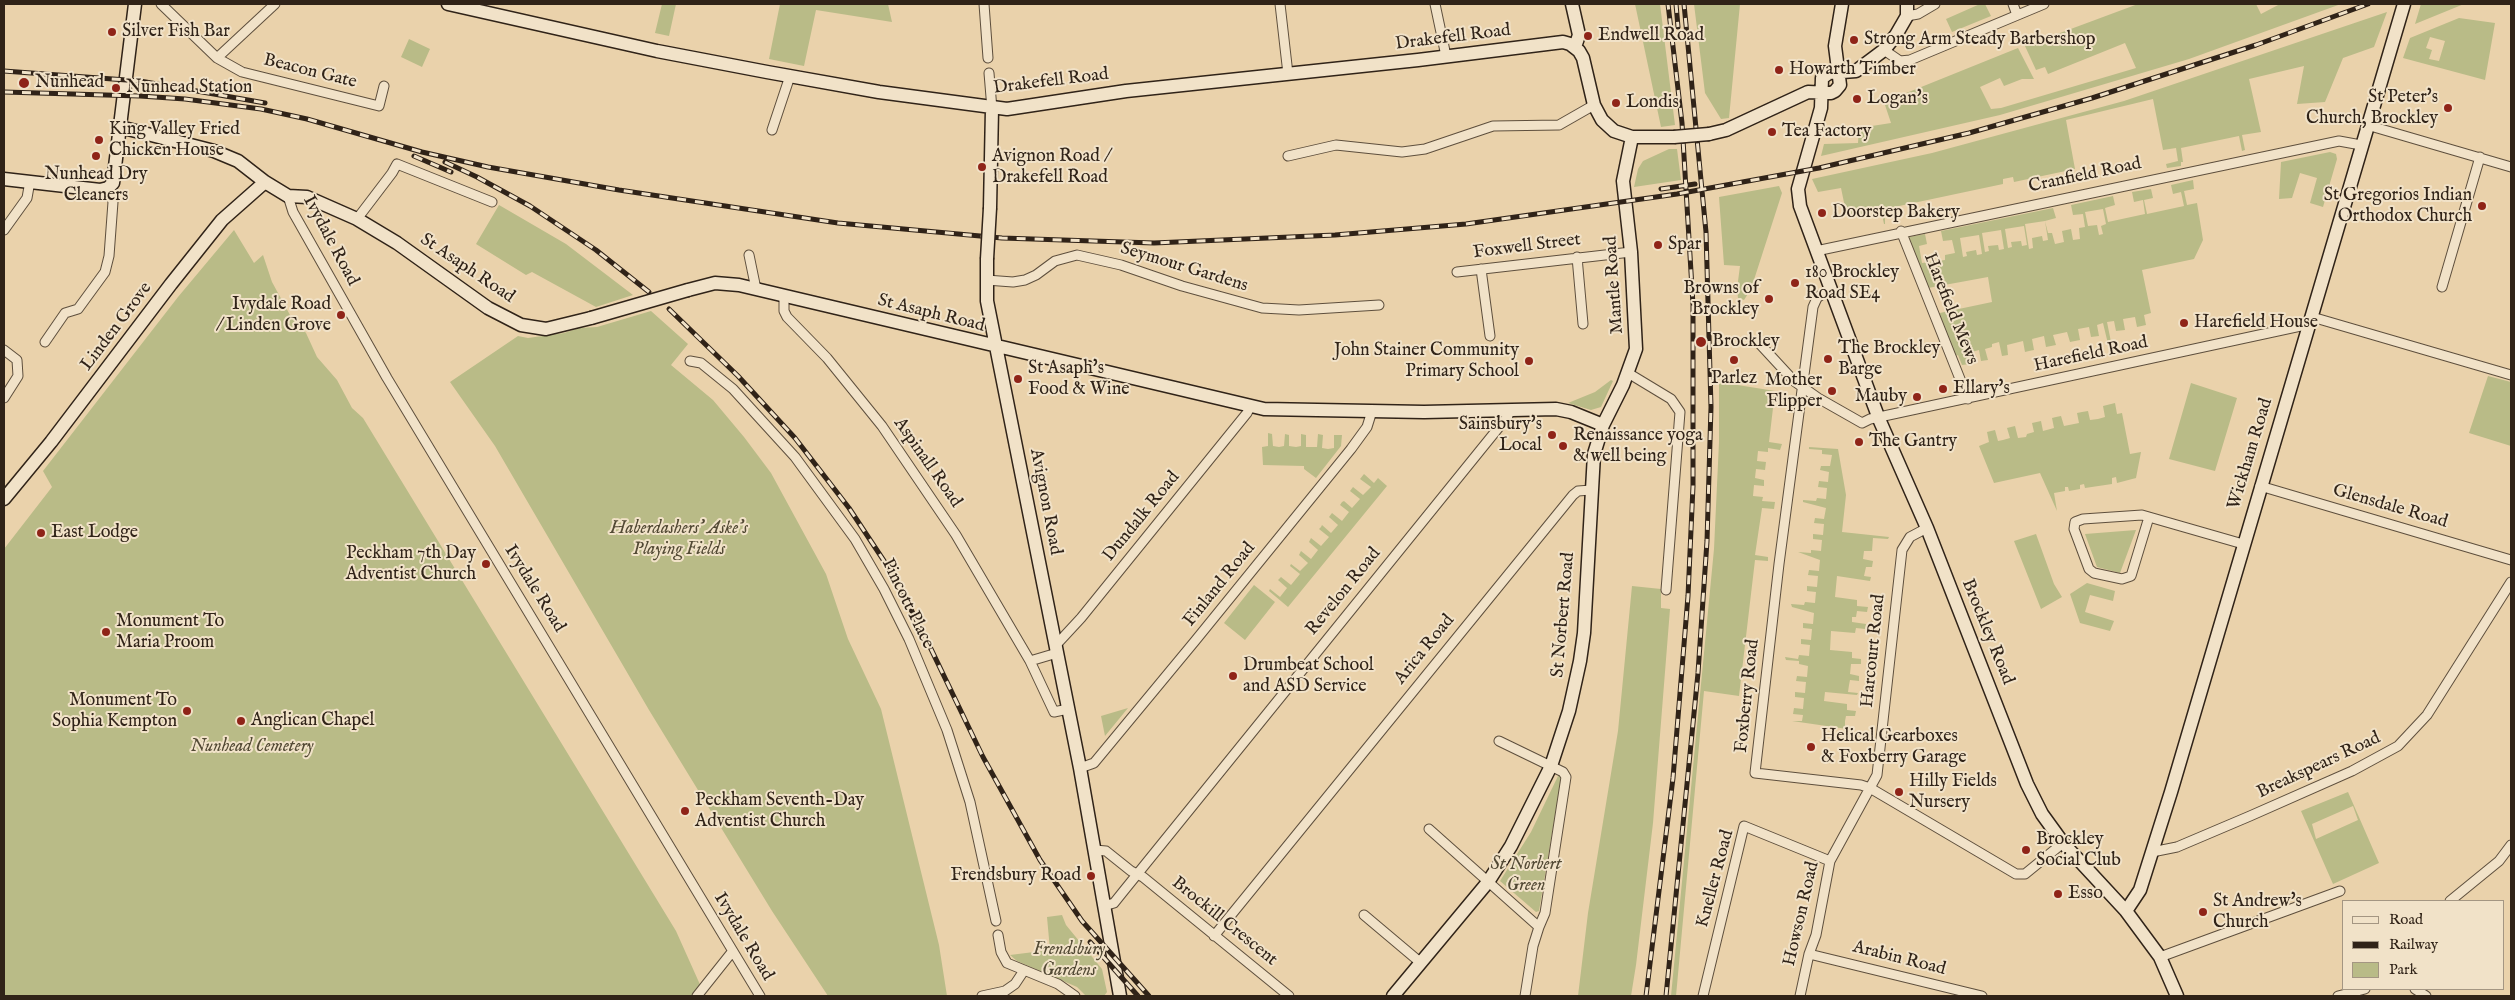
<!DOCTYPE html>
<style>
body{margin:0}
#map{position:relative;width:2515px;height:1000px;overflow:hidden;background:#ead2ab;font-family:"IM FELL English",serif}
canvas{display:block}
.frame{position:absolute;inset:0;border:5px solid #302318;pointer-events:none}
.legend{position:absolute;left:2342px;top:900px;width:162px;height:90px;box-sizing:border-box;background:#f1e2c8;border:1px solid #a49682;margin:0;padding:6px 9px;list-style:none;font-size:15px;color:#302318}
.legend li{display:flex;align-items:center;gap:10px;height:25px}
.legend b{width:25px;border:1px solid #a49682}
</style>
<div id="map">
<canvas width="2515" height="1000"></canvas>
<div class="frame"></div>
<ul class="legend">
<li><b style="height:6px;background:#f1e2c8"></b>Road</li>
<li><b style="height:6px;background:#302318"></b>Railway</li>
<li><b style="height:14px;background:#b9bb87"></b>Park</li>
</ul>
</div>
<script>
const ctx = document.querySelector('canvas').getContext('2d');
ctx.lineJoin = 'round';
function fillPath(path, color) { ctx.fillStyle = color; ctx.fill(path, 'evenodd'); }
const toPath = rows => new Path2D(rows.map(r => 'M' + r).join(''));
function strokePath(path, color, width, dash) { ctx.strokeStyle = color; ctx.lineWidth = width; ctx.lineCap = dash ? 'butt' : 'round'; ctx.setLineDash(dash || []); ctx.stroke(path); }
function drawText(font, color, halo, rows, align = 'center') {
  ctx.font = font + ' "IM FELL English",serif'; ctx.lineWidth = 4; ctx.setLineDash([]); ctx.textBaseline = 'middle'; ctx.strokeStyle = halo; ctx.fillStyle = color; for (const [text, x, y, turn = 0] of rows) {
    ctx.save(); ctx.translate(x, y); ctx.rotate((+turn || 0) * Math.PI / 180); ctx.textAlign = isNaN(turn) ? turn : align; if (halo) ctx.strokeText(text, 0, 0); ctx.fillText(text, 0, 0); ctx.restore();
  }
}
fillPath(toPath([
 [662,4,676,4,669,36,655,33],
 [780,4,888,4,892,22,816,10,804,66,769,59],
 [1635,4,1660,4,1675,125,1661,127],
 [1694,4,1740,4,1729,118,1721,119,1705,93],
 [1980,4,1985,4,1991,16,1952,32,1946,19],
 [2138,4,2256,4,2261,14,2280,4,2341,4,2189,59,2061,97,2000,115,1821,156,1824,144,1858,143,1859,128,1891,123,1884,102,2018,48,2034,79,2022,79,2004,86,2000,78,1980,87,1991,109,2001,108,2136,68,2125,43,2048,74,2045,67,2036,70,2025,46],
 [2421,4,2464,4,2415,24],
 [2387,12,2374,47,2343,58,2325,102,2297,104,2304,66,2249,79,2261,132,2242,135,2245,150,2242,151,2239,136,2181,148,2183,162,2181,162,2181,166,2167,168,2166,164,2178,161,2176,148,2163,150,2153,99,2066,120,2075,169,2014,182,2013,177,2003,179,2003,184,1885,209,1885,224,1884,224,1881,210,1847,217,1841,188,1818,192,1812,179,1932,153,2124,101],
 [2459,18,2495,23,2485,80,2403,58,2410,38],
 [2430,37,2445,41,2439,61,2429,59,2432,50,2426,48],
 [409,39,430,49,422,67,401,57],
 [1669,149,1677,149,1681,180,1634,187,1638,169,1643,161],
 [2330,152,2336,154,2337,159,2323,207,2310,203,2317,178,2300,173,2292,198,2279,199,2281,162],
 [2193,180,2194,189,2184,191,2187,205,2197,203,2203,240,2194,259,2142,270,2151,313,2144,315,2146,325,2137,327,2135,317,2123,319,2125,330,2116,331,2114,321,2107,322,2112,347,2109,348,2103,323,2097,325,2099,336,2091,337,2089,327,2078,329,2080,340,2070,342,2067,332,2053,335,2056,345,2046,347,2044,336,2032,339,2034,350,2029,351,2025,352,2023,341,2007,345,2008,355,2002,356,1999,342,1992,344,1992,347,1985,349,1988,360,1981,361,1979,350,1968,353,1970,364,1962,365,1958,355,1953,357,1935,314,1992,302,1988,277,1928,288,1909,237,1925,234,1927,244,1919,246,1922,263,1945,260,1945,255,1955,253,1952,240,1943,241,1941,231,2053,208,2056,218,2045,221,2048,233,2052,233,2055,244,2064,242,2062,231,2071,229,2073,240,2080,239,2079,228,2085,227,2083,214,2073,215,2071,205,2113,196,2115,205,2105,208,2108,222,2145,214,2143,200,2134,202,2132,192,2151,189,2153,198,2144,200,2147,214,2184,206,2181,192,2173,194,2171,185],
 [2103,209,2106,224,2101,226,2103,234,2099,235,2097,225,2088,226,2085,212],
 [2045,221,2048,240,2043,241,2042,236,2032,238,2033,248,2029,249,2025,224],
 [2024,226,2027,245,2022,246,2021,241,2011,242,2012,247,2008,248,2005,229],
 [2001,230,2004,249,1999,250,1998,245,1988,246,1989,251,1985,252,1982,233],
 [1979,235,1982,254,1977,255,1976,250,1966,252,1967,256,1963,257,1960,238],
 [1779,186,1782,193,1751,289,1744,300,1738,298,1737,289,1740,266,1724,265,1719,197],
 [499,205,566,244,633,295,596,307,532,272,526,275,476,244],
 [234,230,254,263,263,255,272,282,290,315,306,333,317,357,337,380,352,408,363,418,676,931,702,989,696,996,4,996,4,549,52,487,43,471,178,297],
 [651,311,688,344,671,365,713,400,744,437,771,473,826,574,848,639,881,709,939,945,947,996,828,996,772,911,649,710,495,446,450,382,518,336,528,338,564,333,579,328,597,327],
 [2488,376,2511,382,2511,446,2469,433],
 [1611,380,1613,381,1601,407,1591,410,1568,403,1595,392],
 [1719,382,1775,391,1769,442,1782,444,1780,450,1768,448,1768,452,1758,451,1757,461,1766,462,1765,470,1756,469,1755,478,1764,480,1764,486,1754,485,1753,496,1763,497,1762,501,1775,502,1774,509,1762,508,1755,555,1768,557,1768,561,1755,560,1739,696,1704,691,1676,996,1671,996,1714,549,1719,442],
 [2191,383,2237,398,2215,471,2169,459],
 [2115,403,2117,414,2122,413,2130,454,2141,452,2136,478,2117,483,2116,477,2112,478,2112,484,2085,488,2084,484,2080,485,2080,489,2069,491,2068,487,2065,487,2065,491,2054,493,2057,511,2040,473,1994,483,1979,446,1989,442,1987,432,1995,430,1998,441,2003,440,2010,438,2007,428,2015,426,2018,438,2026,437,2027,434,2034,432,2032,423,2041,421,2043,431,2054,428,2052,418,2056,417,2061,416,2064,426,2079,423,2077,413,2082,412,2088,411,2090,420,2098,419,2105,417,2103,406],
 [1268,433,1272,434,1273,446,1279,447,1284,446,1285,434,1289,435,1289,446,1296,447,1301,446,1301,434,1306,435,1306,447,1317,447,1318,434,1323,435,1322,448,1328,449,1334,448,1334,435,1342,435,1341,446,1316,478,1304,469,1304,466,1263,465,1262,447,1268,446],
 [1809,447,1838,449,1846,495,1842,532,1889,537,1888,539,1873,538,1872,551,1864,551,1863,559,1873,561,1872,567,1866,567,1864,576,1871,577,1870,581,1837,576,1835,597,1857,600,1857,606,1868,607,1867,612,1857,611,1856,617,1852,617,1852,622,1866,624,1865,629,1856,628,1855,633,1831,631,1830,650,1852,652,1852,658,1861,659,1861,664,1851,664,1850,674,1859,676,1859,681,1850,680,1849,685,1848,692,1858,693,1857,695,1825,692,1824,701,1847,704,1847,710,1856,711,1855,716,1846,716,1845,721,1845,727,1854,728,1854,730,1792,721,1802,721,1803,715,1793,714,1794,708,1803,709,1804,698,1795,697,1795,692,1805,693,1806,682,1796,681,1797,676,1807,677,1808,666,1799,664,1799,661,1786,660,1785,657,1798,659,1799,655,1809,656,1810,645,1801,644,1801,639,1811,640,1812,629,1803,628,1803,623,1813,624,1814,613,1792,607,1791,604,1804,605,1805,602,1815,603,1816,592,1807,591,1807,586,1817,587,1818,576,1808,575,1809,570,1819,571,1820,560,1798,552,1811,553,1811,550,1821,551,1822,540,1813,539,1813,534,1823,535,1824,524,1814,523,1815,518,1824,519,1826,508,1803,502,1803,500,1816,501,1817,498,1826,499,1827,488,1818,487,1819,481,1828,482,1829,472,1820,470,1821,466,1830,466,1832,455,1822,454,1822,450,1809,449],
 [1364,474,1374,483,1378,478,1387,486,1288,607,1269,591,1270,589,1280,597,1287,588,1278,580,1281,577,1291,585,1300,574,1290,566,1291,564,1300,571,1308,563,1299,555,1301,551,1311,559,1318,550,1309,542,1311,538,1321,546,1329,537,1319,529,1321,527,1322,525,1331,533,1338,525,1329,517,1332,513,1342,521,1349,512,1340,505,1342,502,1344,501,1352,508,1360,499,1350,491,1353,487,1363,495,1371,487,1360,479],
 [2136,530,2120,573,2097,567,2085,534],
 [2036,534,2054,584,2062,597,2041,609,2014,541],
 [2087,583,2115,591,2113,601,2090,595,2085,612,2114,621,2110,631,2080,623,2070,594],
 [1254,585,1275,602,1245,640,1224,623],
 [1632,586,1661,589,1661,608,1670,609,1653,823,1636,965,1631,996,1578,996,1588,913,1618,731],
 [1128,708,1105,736,1101,716],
 [1559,774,1564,784,1560,785,1539,911,1536,912,1500,881,1531,832],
 [2348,792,2379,863,2333,884,2301,811],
 [2353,806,2358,820,2316,839,2312,824],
 [1062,915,1066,925,1102,969,1107,992,1104,996,1085,995,1077,987,1017,961,1010,955,1050,950,1047,917]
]), '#b9bb87');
const street = toPath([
 [161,4,217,58,242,72,379,106,384,86],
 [984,4,988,58],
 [1280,4,1288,74],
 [1435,4,1446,56],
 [2013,4,2017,15],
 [1907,16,1918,14,1935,4],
 [1884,50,1900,61,1910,60,2044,4],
 [217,58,275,4],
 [989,73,992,109],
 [2367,125,2511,167],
 [772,130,790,76],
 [1288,156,1336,145,1402,152,1425,149,1493,126,1559,125,1594,105],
 [288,196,293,212,387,378,760,996],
 [357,219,392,173,397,164,492,202],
 [4,230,27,198,30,181],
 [1901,231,1968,399],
 [1816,251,2339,141,2361,145],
 [749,255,756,289],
 [1577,257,1583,324],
 [1481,269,1490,336],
 [1457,272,1631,252],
 [986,280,1013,282,1025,280,1036,275,1055,261,1077,255,1121,265,1182,286,1262,308,1299,310,1379,305],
 [2442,287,2480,157],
 [1829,289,1817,298,1813,307,1779,564,1755,773,1861,785,1870,788,2016,874,2025,874,2063,843],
 [784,295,784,311,787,317,827,358,882,426,956,535,1030,661,1054,712,1068,709],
 [2312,317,2511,375],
 [45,342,65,313,78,309,105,272,109,256,113,202,108,188],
 [1758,342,1794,381,1818,398,1862,423,1870,419,2310,324],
 [4,350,17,360,18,376,4,398],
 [690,361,701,363,733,389,795,457,855,539,884,589,909,639,947,730,970,802,996,921],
 [1628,373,1671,399,1680,412,1666,590],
 [2260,486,2511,560],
 [2149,517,2131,576,2122,579,2094,573,2089,569,2074,529,2075,522,2083,519,2142,515,2149,517,2243,544],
 [1056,645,1081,618,1247,413,1250,407],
 [1030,661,1057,653],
 [1080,768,1094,763,1195,641,1351,449,1367,427,1372,411],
 [1429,829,1539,927,1545,913,1566,777,1563,772,1499,741],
 [1095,850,1106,851,1131,871,1143,877,1289,996],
 [2152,852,2177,847,2250,816,2352,771,2398,746,2427,715,2511,582],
 [2450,901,2499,861,2511,845],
 [1104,906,1114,903,1122,893,1508,416,1508,410],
 [1364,915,1421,963],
 [998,935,1001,952,1007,963,1058,984,1075,996],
 [1214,936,1573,495,1578,491,1591,490],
 [1809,954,1982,996],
 [2160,957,2340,891],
 [2415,989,2426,996],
 [697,996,732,952],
 [982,996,1005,991,1015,984,1023,972],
 [1525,996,1533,946,1539,927],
 [1703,996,1744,826,1830,861],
 [1800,996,1809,954,1816,935,1830,861,1877,775,1902,550,1910,537,1927,528],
 [2338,996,2365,989]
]);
const secondary = toPath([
 [448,4,657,51,767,72,879,92,1007,109,1126,91,1418,60,1563,42,1570,44,1579,51,1583,58,1594,105,1602,120,1614,131,1632,137,1674,137],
 [1572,4,1579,35,1575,47],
 [1907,4,1907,16,1896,35,1884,50,1856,71,1829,73,1822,78,1821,108,1798,189,1800,206,1879,419,1927,528,2027,784,2042,814,2063,843,2126,911,2160,957,2177,996],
 [120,127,214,151,238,161,265,182,288,196,307,197,357,219,397,243,488,308,521,325,546,329,591,318],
 [1709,134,1726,130,1808,92,1831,93,1835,91,1840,85,1835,46,1842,4],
 [4,179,100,190,108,188,113,183,135,4],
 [990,208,992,109],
 [987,259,987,301,1080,768,1120,996],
 [688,290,715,283,739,285,1264,409,1424,412,1556,409,1571,412,1603,425],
 [4,499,51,442,171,284,222,220,265,182],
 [2126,911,2140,890,2171,792,2404,4],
 [1393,996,1488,882,1511,846,1551,766,1569,711,1580,661,1584,633,1594,454,1603,425,1623,385,1636,349,1631,252,1623,181,1632,137]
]);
strokePath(street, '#5e4f3d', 11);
strokePath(secondary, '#302318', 15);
strokePath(street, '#f1e2c8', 9);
strokePath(secondary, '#f1e2c8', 12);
const rail = toPath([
 [1676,4,1678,27],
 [4,71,140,81,265,103],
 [4,92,140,96,185,99,261,109,307,119,422,152,488,167,619,190,838,223,1002,238,1154,243,1222,240,1335,235,1466,224,1677,194,1819,168,1969,133,2092,98,2256,45,2368,4],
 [414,156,451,172],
 [445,162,477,177,530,206,596,250,649,292],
 [1661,189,1695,184],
 [669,309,738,376,795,438,849,508,894,576,931,649,983,757,1040,860,1082,921,1149,996],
 [1090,942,1138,996],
 [1646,996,1673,778,1688,596,1693,486,1693,305,1682,123,1668,4],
 [1666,996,1698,673,1707,541,1711,407,1706,232,1684,4]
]);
strokePath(rail, '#302318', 5);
strokePath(rail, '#f1e2c8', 3, [9]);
const secondaryBridge = toPath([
 [1674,137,1709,134],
 [987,259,990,208],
 [591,318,688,290]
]);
strokePath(secondaryBridge, '#302318', 15, []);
strokePath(secondaryBridge, '#f1e2c8', 12);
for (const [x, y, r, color] of [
 [112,32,5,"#8f2418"],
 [1588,36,5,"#8f2418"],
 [1854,40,5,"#8f2418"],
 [1779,70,5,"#8f2418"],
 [24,83,6,"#8f2418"],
 [116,88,5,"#8f2418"],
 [1857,99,5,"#8f2418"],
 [1616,103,5,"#8f2418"],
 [2448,108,5,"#8f2418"],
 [1772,132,5,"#8f2418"],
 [99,140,5,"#8f2418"],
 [96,156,5,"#8f2418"],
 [982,167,5,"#8f2418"],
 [2482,206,5,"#8f2418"],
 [1822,213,5,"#8f2418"],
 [1658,245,5,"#8f2418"],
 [1795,283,5,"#8f2418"],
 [1769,299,5,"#8f2418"],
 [341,315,5,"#8f2418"],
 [2184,323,5,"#8f2418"],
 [1701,342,6,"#8f2418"],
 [1828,359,5,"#8f2418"],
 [1734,360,5,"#8f2418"],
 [1529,361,5,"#8f2418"],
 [1018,379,5,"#8f2418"],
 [1943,389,5,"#8f2418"],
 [1832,391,5,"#8f2418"],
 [1917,397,5,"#8f2418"],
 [1552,435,5,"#8f2418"],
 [1859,442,5,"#8f2418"],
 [1563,446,5,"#8f2418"],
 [41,533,5,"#8f2418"],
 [486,564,5,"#8f2418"],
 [106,632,5,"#8f2418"],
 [1233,676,5,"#8f2418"],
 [187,711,5,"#8f2418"],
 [241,721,5,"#8f2418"],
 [1811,747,5,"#8f2418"],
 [1899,792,5,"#8f2418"],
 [685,811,5,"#8f2418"],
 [2026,850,5,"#8f2418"],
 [1091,876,5,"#8f2418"],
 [2058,894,5,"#8f2418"],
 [2203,912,5,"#8f2418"]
]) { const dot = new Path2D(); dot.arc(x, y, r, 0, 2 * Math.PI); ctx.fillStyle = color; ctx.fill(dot); strokePath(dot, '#f1e2c8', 2); }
drawText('18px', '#302318', '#f1e2c8', [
 ["Silver Fish Bar",122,32],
 ["Endwell Road",1598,36],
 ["Strong Arm Steady Barbershop",1864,40],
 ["Howarth Timber",1789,70],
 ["Nunhead",35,83],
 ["Nunhead Station",126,88],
 ["St Peter's",2438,98,"right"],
 ["Church, Brockley",2438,119,"right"],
 ["Logan's",1867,99],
 ["Londis",1626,103],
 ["King Valley Fried",109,130],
 ["Chicken House",109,151],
 ["Tea Factory",1782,132],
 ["Avignon Road /",992,157],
 ["Drakefell Road",992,178],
 ["Nunhead Dry",96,175,"center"],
 ["Cleaners",96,196,"center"],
 ["St Gregorios Indian",2472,196,"right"],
 ["Orthodox Church",2472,217,"right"],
 ["Doorstep Bakery",1832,213],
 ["Spar",1668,245],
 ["180 Brockley",1805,273],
 ["Road SE4",1805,294],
 ["Browns of",1759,289,"right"],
 ["Brockley",1759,310,"right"],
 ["Ivydale Road",331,305,"right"],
 ["/ Linden Grove",331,326,"right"],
 ["Harefield House",2194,323],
 ["Brockley",1712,342],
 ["The Brockley",1838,349],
 ["Barge",1838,370],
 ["John Stainer Community",1519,351,"right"],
 ["Primary School",1519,372,"right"],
 ["St Asaph's",1028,369],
 ["Food & Wine",1028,390],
 ["Parlez",1734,379,"center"],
 ["Mother",1822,381,"right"],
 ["Flipper",1822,402,"right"],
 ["Ellary's",1953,389],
 ["Mauby",1907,397,"right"],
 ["Sainsbury's",1542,425,"right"],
 ["Local",1542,446,"right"],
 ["Renaissance yoga",1573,436],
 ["& well being",1573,457],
 ["The Gantry",1869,442],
 ["East Lodge",51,533],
 ["Peckham 7th Day",476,554,"right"],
 ["Adventist Church",476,575,"right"],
 ["Monument To",116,622],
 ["Maria Proom",116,643],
 ["Drumbeat School",1243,666],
 ["and ASD Service",1243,687],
 ["Monument To",177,701,"right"],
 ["Sophia Kempton",177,722,"right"],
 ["Anglican Chapel",251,721],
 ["Helical Gearboxes",1821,737],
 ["& Foxberry Garage",1821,758],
 ["Hilly Fields",1909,782],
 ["Nursery",1909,803],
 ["Peckham Seventh-Day",695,801],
 ["Adventist Church",695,822],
 ["Brockley",2036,840],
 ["Social Club",2036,861],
 ["Frendsbury Road",1081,876,"right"],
 ["Esso",2068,894],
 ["St Andrew's",2213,902],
 ["Church",2213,923]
], 'left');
drawText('18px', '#302318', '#f1e2c8', [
 ["Drakefell Road",1453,38,-7],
 ["Beacon Gate",310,72,14],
 ["Drakefell Road",1051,82,-7],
 ["Cranfield Road",2085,176,-12],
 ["Ivydale Road",330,241,62],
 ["Foxwell Street",1527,247,-7],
 ["Seymour Gardens",1184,268,17],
 ["St Asaph Road",467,269,34],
 ["Mantle Road",1615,285,-94],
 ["Harefield Mews",1950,309,68],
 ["St Asaph Road",931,314,14],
 ["Linden Grove",117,327,-53],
 ["Harefield Road",2091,355,-12],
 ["Wickham Road",2251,454,-73],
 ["Aspinall Road",927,463,55],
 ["Avignon Road",1045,502,79],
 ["Glensdale Road",2390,507,16],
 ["Dundalk Road",1142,517,-51],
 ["Finland Road",1220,585,-51],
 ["Ivydale Road",534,589,58],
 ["Revelon Road",1344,592,-51],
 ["Pincott Place",907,604,64],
 ["St Norbert Road",1564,615,-85],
 ["Brockley Road",1987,632,68],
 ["Arica Road",1425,650,-51],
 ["Harcourt Road",1874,651,-84],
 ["Foxberry Road",1748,696,-84],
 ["Breakspears Road",2319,766,-25],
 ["Kneller Road",1716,879,-75],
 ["Howson Road",1802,914,-77],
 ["Brockill Crescent",1224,922,39],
 ["Ivydale Road",743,937,59],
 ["Arabin Road",1899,959,14]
]);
drawText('italic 18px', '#524934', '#f1e2c8', [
 ["Haberdashers' Aske's",679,529],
 ["Playing Fields",679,550],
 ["Nunhead Cemetery",252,747],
 ["St Norbert",1526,865],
 ["Green",1526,886],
 ["Frendsbury",1069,950],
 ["Gardens",1069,971]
]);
</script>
